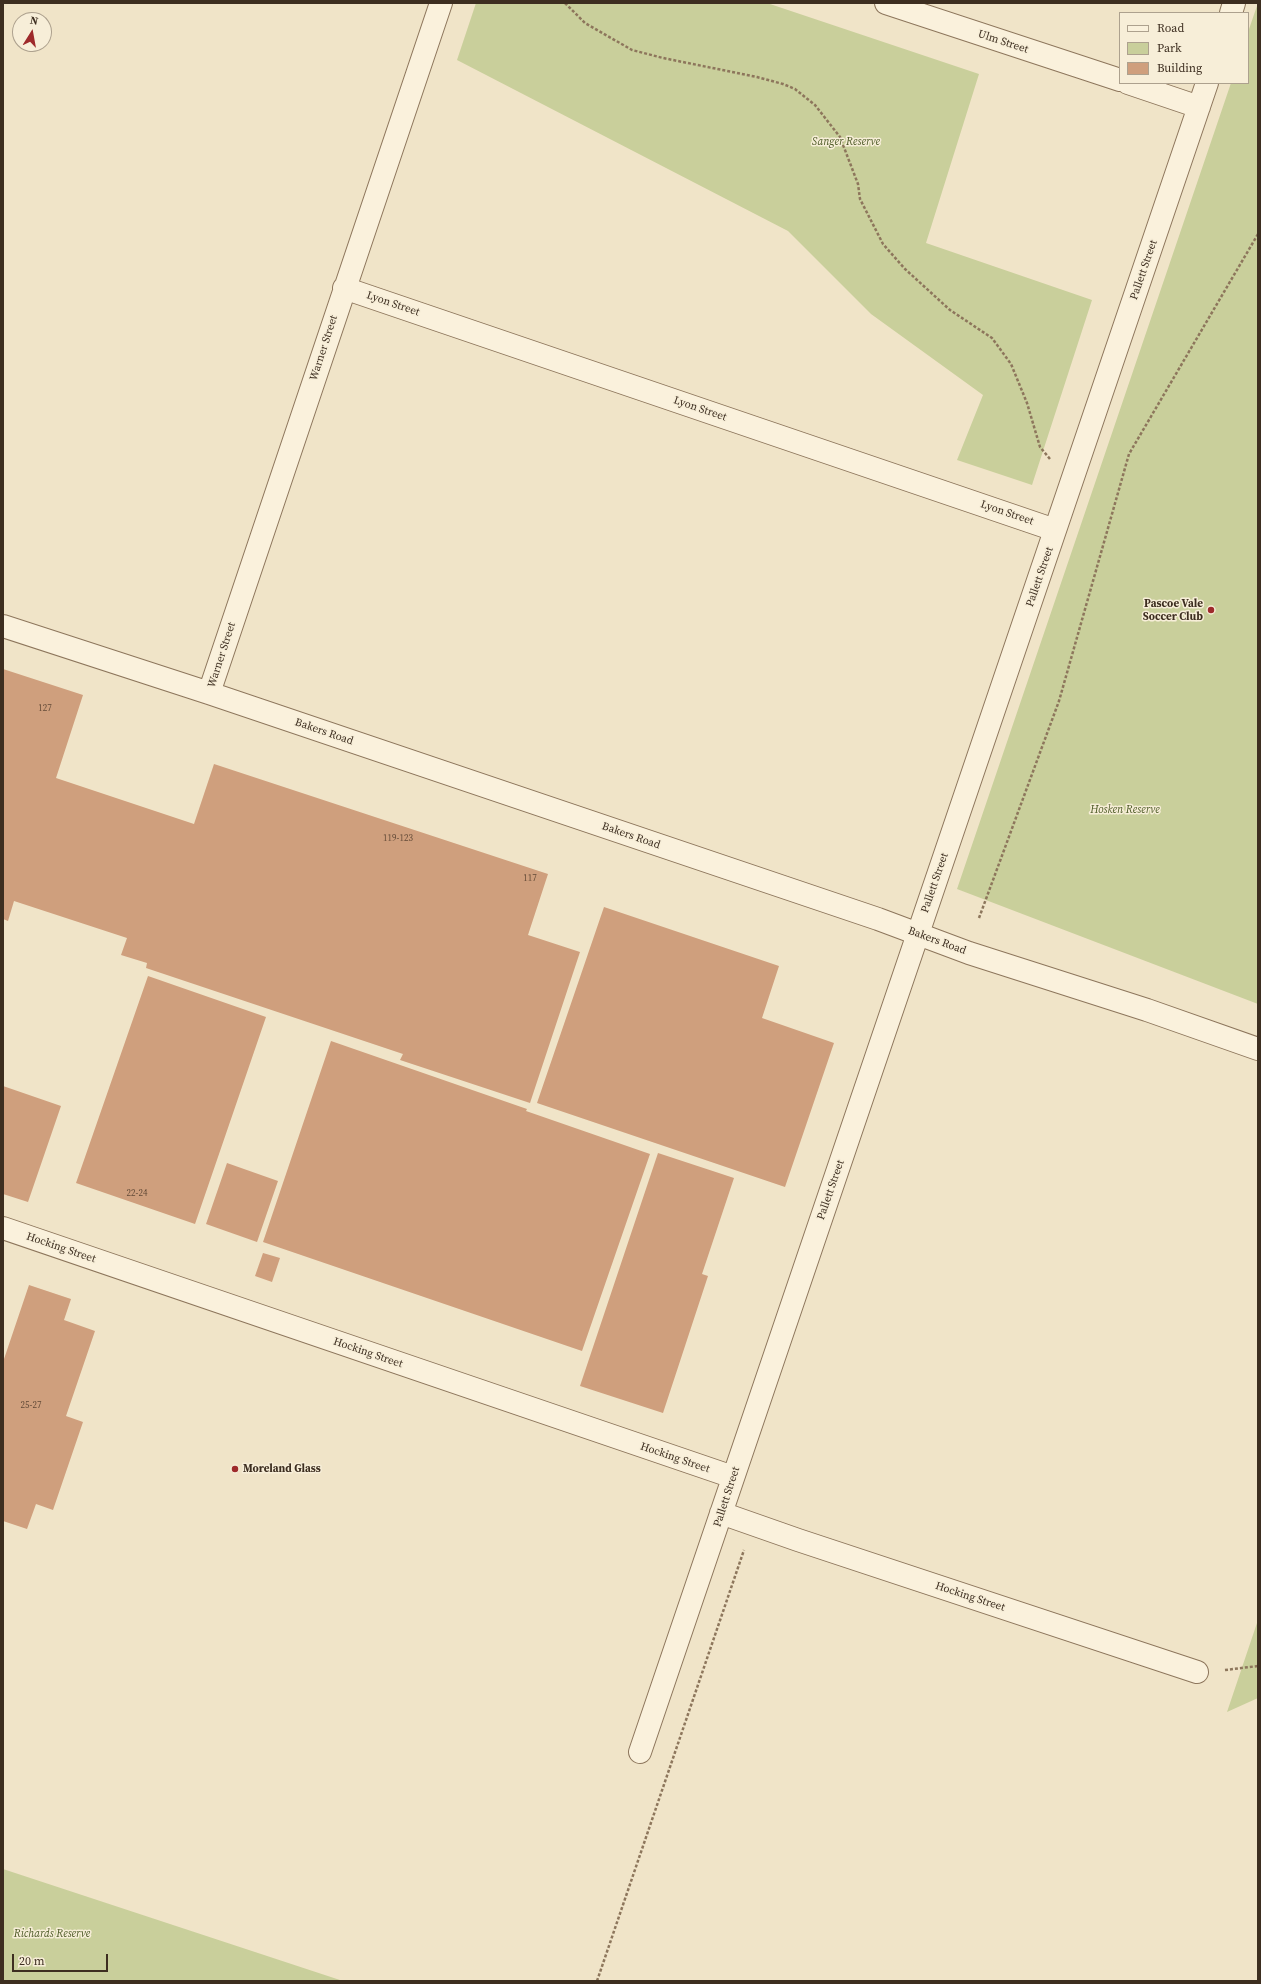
<!DOCTYPE html>
<style>
body{margin:0}
#map{position:relative;width:1261px;height:1984px;overflow:hidden;background:#f0e4c8;font-family:"Source Serif 4",serif}
canvas{display:block}
.frame{position:absolute;inset:0;border:4px solid #3d2e20;pointer-events:none}
.legend{position:absolute;left:1119px;top:12px;width:130px;height:72px;box-sizing:border-box;background:#f7eed8;border:1px solid #ada18e;margin:0;padding:5px 7px;list-style:none;font-size:12px;color:#3d2e20}
.legend li{display:flex;align-items:center;gap:8px;height:20px}
.legend b{width:20px;border:1px solid #ada18e}
.north{position:absolute;left:12px;top:12px;width:40px;height:40px;box-sizing:border-box;background:#f7eed8;border:1px solid #ada18e;border-radius:50%;rotate:11deg;font-size:11px;font-weight:700;line-height:16px;text-align:center;color:#3d2e20}
.north::after{content:'';display:block;margin:auto;width:14px;height:18px;background:#9e2a2b;clip-path:polygon(50% 0,100% 100%,50% 72%,0 100%)}
.scale{position:absolute;left:12px;top:1954px;width:96px;height:18px;box-sizing:border-box;border:2px solid #3d2e20;border-top:0;padding-left:5px;font-size:12px;line-height:14px;white-space:nowrap;color:#3d2e20;-webkit-text-stroke:3px #f7eed8;paint-order:stroke}
</style>
<div id="map">
<canvas width="1261" height="1984"></canvas>
<div class="frame"></div>
<ul class="legend">
<li><b style="height:5px;background:#faf1dc"></b>Road</li>
<li><b style="height:11px;background:#c9cf9b"></b>Park</li>
<li><b style="height:11px;background:#cf9f7d"></b>Building</li>
</ul>
<div class="north">N</div>
<div class="scale">20 m</div>
</div>
<script>
const ctx = document.querySelector('canvas').getContext('2d');
ctx.lineJoin = 'round';
function fillPath(path, color) { ctx.fillStyle = color; ctx.fill(path, 'evenodd'); }
const toPath = rows => new Path2D(rows.map(r => 'M' + r).join(''));
function strokePath(path, color, width, dash) { ctx.strokeStyle = color; ctx.lineWidth = width; ctx.lineCap = dash ? 'butt' : 'round'; ctx.setLineDash(dash || []); ctx.stroke(path); }
function drawText(font, color, halo, rows, align = 'center') {
  ctx.font = font + ' "Source Serif 4",serif'; ctx.lineWidth = 3; ctx.setLineDash([]); ctx.textBaseline = 'middle'; ctx.strokeStyle = halo; ctx.fillStyle = color; for (const [text, x, y, turn = 0] of rows) {
    ctx.save(); ctx.translate(x, y); ctx.rotate((+turn || 0) * Math.PI / 180); ctx.textAlign = isNaN(turn) ? turn : align; if (halo) ctx.strokeText(text, 0, 0); ctx.fillText(text, 0, 0); ctx.restore();
  }
}
fillPath(toPath([
 [476,3,767,3,979,74,926,243,1092,300,1032,485,957,460,983,395,871,314,788,231,457,60],
 [1258,3,1258,1004,957,889,1231,83,1248,83,1248,32],
 [1258,1620,1258,1698,1227,1712],
 [3,1869,343,1981,3,1981]
]), '#c9cf9b');
fillPath(toPath([
 [3,669,83,695,56,778,194,824,214,764,548,874,528,935,580,952,530,1103,400,1060,403,1054,146,968,147,963,121,955,127,938,14,901,8,921,3,919],
 [604,907,779,966,762,1018,834,1043,785,1187,537,1103],
 [148,976,266,1017,195,1224,76,1183],
 [331,1041,527,1109,526,1111,650,1154,582,1351,263,1242],
 [3,1086,61,1106,28,1202,3,1194],
 [658,1153,734,1178,702,1274,708,1276,663,1413,580,1386],
 [227,1163,278,1181,257,1242,206,1224],
 [263,1253,280,1258,272,1282,255,1276],
 [29,1285,71,1299,64,1320,95,1331,66,1416,83,1422,53,1510,36,1504,27,1529,3,1521,3,1362]
]), '#cf9f7d');
const minor = toPath([
 [886,3,1120,80],
 [1231,13,1234,3],
 [1128,83,1199,107],
 [344,288,1055,530],
 [3,626,209,693,878,919,969,953,1147,1010,1258,1049],
 [209,693,441,3],
 [3,1228,733,1477],
 [721,1513,798,1540,1197,1672],
 [640,1752,1207,83]
]);
strokePath(minor, '#8d765c', 24);
strokePath(toPath([
 [565,3,585,23,632,50,663,58,757,77,783,84,795,89,815,105,840,137,858,184,860,199,883,244,905,269,950,310,992,338,1011,364,1027,403,1040,447,1050,459],
 [979,918,1059,701,1129,454,1258,234],
 [1225,1670,1258,1666],
 [597,1981,744,1550]
]), '#8d765c', 2.5, [3, 2]);
strokePath(minor, '#faf1dc', 22);
for (const [x, y, r, color] of [
 [1211,610,4,"#9e2a2b"],
 [235,1469,4,"#9e2a2b"]
]) { const dot = new Path2D(); dot.arc(x, y, r, 0, 2 * Math.PI); ctx.fillStyle = color; ctx.fill(dot); strokePath(dot, '#f7eed8', 1.5); }
drawText('9px', '#624a37', null, [
 ["127",45,709],
 ["119-123",398,839],
 ["117",530,879],
 ["22-24",137,1194],
 ["25-27",31,1406]
]);
drawText('11px', '#3d2e20', '#f7eed8', [
 ["Ulm Street",1003,42,18],
 ["Pallett Street",1144,270,-71],
 ["Lyon Street",393,304,19],
 ["Warner Street",324,348,-72],
 ["Lyon Street",700,409,19],
 ["Lyon Street",1007,513,19],
 ["Pallett Street",1040,577,-71],
 ["Warner Street",222,655,-72],
 ["Bakers Road",324,732,19],
 ["Bakers Road",631,836,19],
 ["Pallett Street",935,883,-71],
 ["Bakers Road",937,941,20],
 ["Pallett Street",831,1190,-71],
 ["Hocking Street",61,1248,19],
 ["Hocking Street",368,1353,19],
 ["Hocking Street",675,1458,19],
 ["Pallett Street",727,1497,-72],
 ["Hocking Street",970,1597,18]
]);
drawText('italic 11px', '#4d5a26', '#f7eed8', [
 ["Sanger Reserve",846,142],
 ["Hosken Reserve",1125,810],
 ["Richards Reserve",52,1934]
]);
drawText('bold 11px', '#3d2e20', '#f7eed8', [
 ["Pascoe Vale",1203,604],
 ["Soccer Club",1203,617],
 ["Moreland Glass",243,1469,"left"]
], 'right');
</script>
